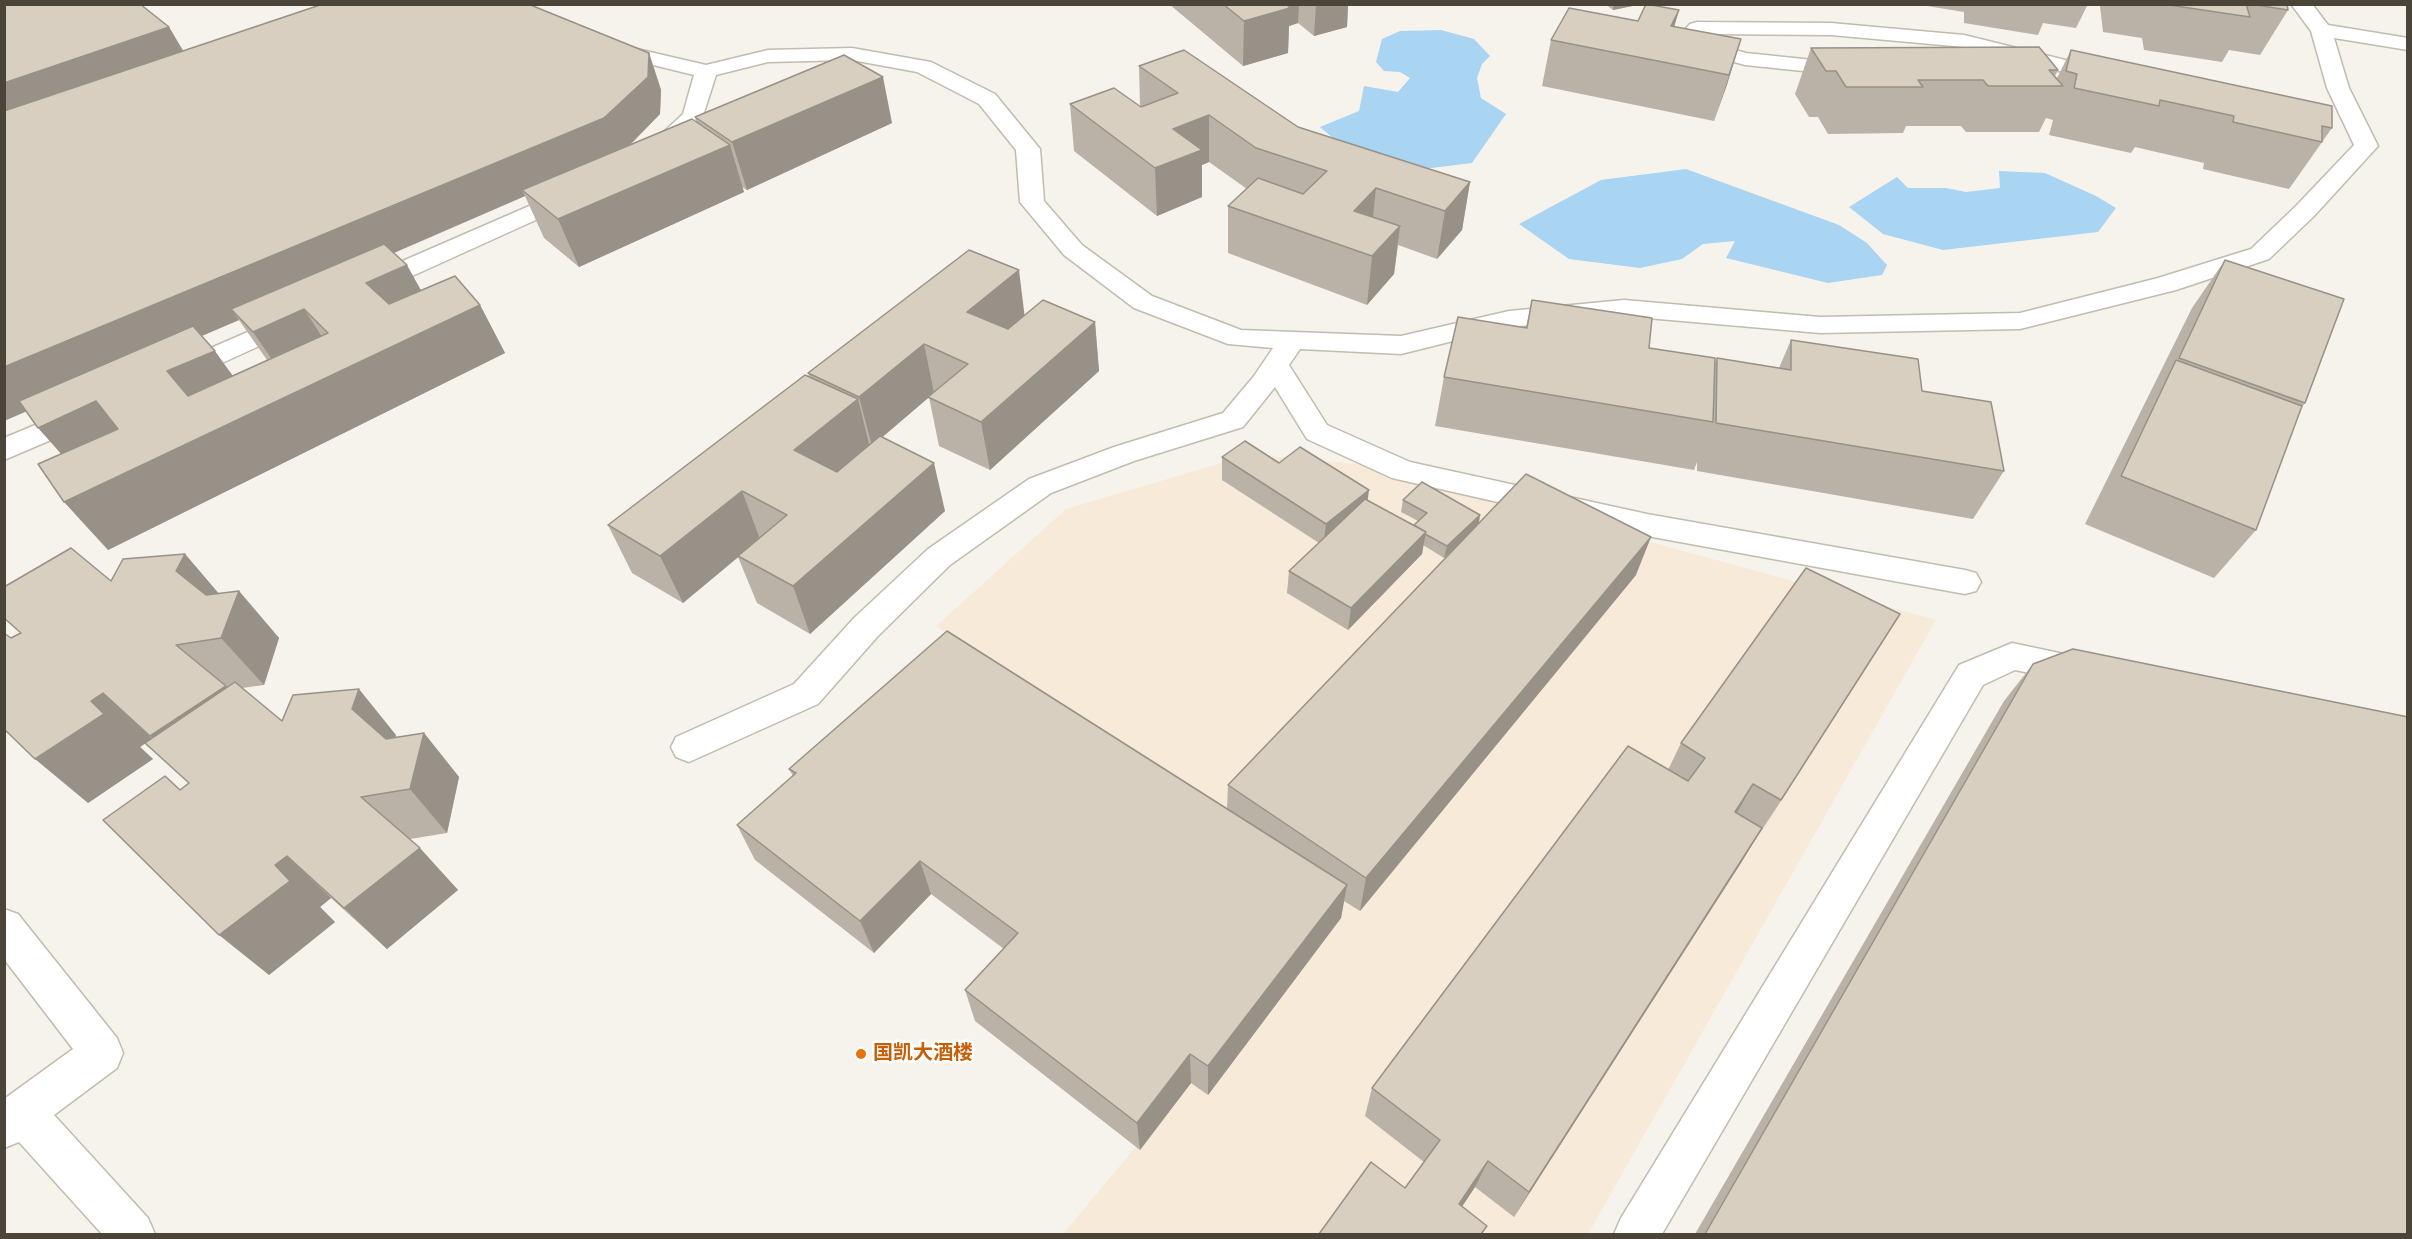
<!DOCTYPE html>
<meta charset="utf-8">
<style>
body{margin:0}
#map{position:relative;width:2412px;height:1239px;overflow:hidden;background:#f6f3ec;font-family:"Varela Round",sans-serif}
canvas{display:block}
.frame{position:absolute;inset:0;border:6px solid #4b4439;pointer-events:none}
</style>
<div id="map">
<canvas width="2412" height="1239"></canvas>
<div class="frame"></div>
</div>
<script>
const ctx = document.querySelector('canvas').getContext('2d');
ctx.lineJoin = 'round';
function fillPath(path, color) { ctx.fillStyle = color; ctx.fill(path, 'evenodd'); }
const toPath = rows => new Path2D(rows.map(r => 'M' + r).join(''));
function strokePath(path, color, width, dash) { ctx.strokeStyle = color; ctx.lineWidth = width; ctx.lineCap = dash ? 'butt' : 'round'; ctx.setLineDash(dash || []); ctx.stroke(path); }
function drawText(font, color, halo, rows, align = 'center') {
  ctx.font = font + ' "Varela Round","Noto Sans SC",sans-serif'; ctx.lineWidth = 5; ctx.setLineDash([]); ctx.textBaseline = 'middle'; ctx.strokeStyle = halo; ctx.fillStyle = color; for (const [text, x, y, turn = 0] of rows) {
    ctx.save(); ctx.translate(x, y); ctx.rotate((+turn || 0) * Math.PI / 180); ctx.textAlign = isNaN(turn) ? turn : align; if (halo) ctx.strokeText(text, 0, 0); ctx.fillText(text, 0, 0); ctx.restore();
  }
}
fillPath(toPath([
 [1252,454,1368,465,1936,620,1588,1234,1063,1234,1336,907,936,626,1066,509]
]), '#f7ead8');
fillPath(toPath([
 [1441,30,1474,39,1490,56,1482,64,1477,78,1481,98,1506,114,1472,163,1399,172,1353,155,1320,127,1359,111,1364,86,1398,92,1410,78,1400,72,1384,71,1376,62,1382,39,1400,31],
 [1686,169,1839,225,1867,243,1887,265,1882,275,1828,283,1726,258,1735,241,1703,244,1682,259,1640,268,1569,259,1519,224,1601,180],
 [1999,171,2045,173,2096,196,2116,208,2098,232,1943,250,1883,234,1849,207,1897,177,1908,188,1946,188,1966,192,2000,188]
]), '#a9d4f2');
const street = toPath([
 [2291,4,2312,4,2328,25,2408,38,2408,50,2334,38,2349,88,2378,146,2314,216,2269,259,2176,290,2020,329,1820,333,1624,316,1509,327,1401,354,1300,349,1289,365,1327,425,1410,462,1647,514,1965,570,1976,573,1981,582,1976,591,1965,594,1647,536,1392,478,1307,439,1275,387,1243,427,1134,461,1051,493,950,565,878,636,818,704,689,762,676,757,671,747,676,737,794,684,854,618,928,549,1029,479,1114,447,1223,413,1254,376,1273,348,1228,344,1134,308,1064,255,1020,202,1016,150,979,104,917,72,852,60,768,62,716,75,701,122,663,156,655,158,647,156,643,151,683,114,694,75,600,52,597,48,600,44,607,42,706,65,768,50,852,48,931,62,995,94,1040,149,1044,201,1082,245,1152,296,1241,330,1401,336,1509,311,1624,300,1820,317,2020,313,2158,278,2251,249,2296,206,2354,145,2327,88,2311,31,2291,4],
 [1697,22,1831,23,1964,35,2114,72,2117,77,2114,82,2106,83,1964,47,1831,35,1703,34,1698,39,1746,53,1851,64,1859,65,1862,70,1859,75,1851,76,1745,65,1677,46,1674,42,1677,38,1690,24,1697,22],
 [573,187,582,189,585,194,582,199,377,292,368,294,359,292,355,286,359,280,573,187],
 [294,312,303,314,307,320,303,326,187,379,177,382,167,379,163,373,167,367,294,312],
 [83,405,93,408,97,415,93,422,4,460,4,438,83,405],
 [2012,643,2083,658,2095,661,2100,671,2095,681,2083,684,2015,670,1983,685,1662,1234,1614,1234,1621,1218,1959,665,2012,643],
 [4,909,18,914,117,1038,123,1053,117,1068,54,1115,148,1218,155,1234,102,1234,19,1142,4,1148,4,1099,73,1049,4,959,4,909]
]);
strokePath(street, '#c2bbae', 3);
fillPath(street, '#fff');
fillPath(toPath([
 [1169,4,1348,4,1347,27,1314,36,1298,23,1289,26,1288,53,1243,66],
 [1605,4,1642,4,1613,10],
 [1927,4,2088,4,2076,28,2043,23,2038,35,1964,23,1964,12,1927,6],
 [2101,4,2287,4,2288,10,2260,55,2229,50,2222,62,2144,50,2142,38,2103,32,2100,6],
 [1679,10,1674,27,1741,39,1714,121,1542,86,1551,40,1638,21],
 [169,27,183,51,649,53,661,90,660,114,629,146,696,122,695,117,892,123,747,190,742,187,744,192,579,267,544,238,525,196,394,253,421,290,480,305,505,353,108,550,61,454,26,411,4,421],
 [239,320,267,360,233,376,201,336],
 [1811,48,2058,70,2055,76,2057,78,2071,50,2332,128,2289,189,2203,169,2204,163,2135,147,2131,153,2049,135,2053,120,2046,118,2039,132,1966,132,1961,126,1906,126,1903,133,1828,134,1818,117,1809,117,1795,94],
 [1139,66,1298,127,1470,182,1462,230,1437,259,1398,245,1394,274,1367,305,1228,253,1228,206,1247,189,1209,162,1202,165,1202,197,1157,216,1074,151,1070,104,1140,106],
 [2225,260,2305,403,2302,407,2256,530,2214,578,2085,524,2192,308],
 [1532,300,1649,348,1714,366,1717,358,1779,368,1791,340,1922,391,2004,471,1973,519,1697,471,1697,462,1694,470,1435,426,1444,377,1526,328],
 [1025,315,1095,322,1099,371,990,470,939,446,929,397,882,437,945,511,810,634,757,603,738,557,683,603,632,573,608,525,809,376,808,373],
 [1222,457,1279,463,1368,501,1414,525,1418,521,1401,512,1403,500,1480,515,1479,523,1636,575,1360,911,1344,901,1341,918,1208,1095,1191,1083,1140,1150,975,1021,965,990,1004,949,931,894,874,953,755,860,737,825,793,776,789,769,1227,809,1228,785,1457,546,1444,558,1423,545,1422,554,1348,630,1287,593,1289,571,1319,543,1222,480],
 [185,554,219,594,239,591,279,638,264,685,242,688,282,721,396,735,396,737,424,733,459,777,447,833,410,839,458,890,387,949,331,898,320,907,335,922,269,975,180,790,189,783,145,743,140,747,153,759,88,803,11,638,111,581],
 [1900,614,1514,1217,1475,1187,1462,1206,1487,1226,1482,1234,1319,1234,1405,1188,1424,1162,1365,1116,1372,1088,1668,770,1681,743],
 [2033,664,2408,1234,1695,1234,2004,701]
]), '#bab2a6');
fillPath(toPath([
 [1264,4,1299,4,1298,23,1289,26,1288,53,1243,66,1244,21],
 [1316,4,1348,4,1347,27,1314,36],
 [1614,4,1642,4,1613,10],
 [1679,10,1666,55,1671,26],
 [169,27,191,64,4,130,4,83],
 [1741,39,1727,85,1714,121,1729,75],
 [649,53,661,90,660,114,619,156,522,190,525,196,241,319,231,309,239,320,4,421,4,367],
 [883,77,892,123,747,190,732,142],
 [1209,115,1209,162,1202,165,1202,197,1157,216,1155,168,1173,129],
 [730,145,744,192,579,267,558,219],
 [1470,182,1462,230,1437,259,1445,211],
 [1376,188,1371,236,1354,211],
 [1400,226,1394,274,1367,305,1372,256],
 [407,265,434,314,394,331,366,283],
 [1019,270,1025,319,975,360,967,312],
 [480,305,505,353,108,550,64,502],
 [304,309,335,357,287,381,253,332],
 [1095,322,1099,371,990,470,981,422],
 [924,344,934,393,872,446,859,397],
 [215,351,250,400,205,420,167,371],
 [858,399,870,448,809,498,794,450],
 [96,401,137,450,82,477,38,428],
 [934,463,945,511,810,634,793,586],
 [1369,490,1366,512,1323,547,1326,524],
 [742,491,760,539,683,603,660,556],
 [1480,515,1478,526,1444,558,1447,546],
 [1426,532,1422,554,1348,630,1351,608],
 [1651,537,1636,575,1360,911,1366,878],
 [185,554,226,602,219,619,176,571],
 [239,591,279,638,264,685,221,638],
 [1900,614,1877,651,1759,835,1781,800],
 [226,686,269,732,198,781,150,736],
 [359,689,396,735,390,755,352,709],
 [103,693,152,739,140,747,153,759,88,803,35,759,91,701],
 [424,733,459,777,447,833,410,789],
 [1753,784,1733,820,1735,812],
 [1762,828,1741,863,1514,1217,1529,1192],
 [420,848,458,890,387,949,344,908],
 [287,856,331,898,320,907,335,922,269,975,219,935,275,865],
 [920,861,931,894,874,953,860,921],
 [1347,885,1341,918,1208,1095,1208,1066],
 [1190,1054,1191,1083,1140,1150,1137,1123],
 [1488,1161,1475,1187,1448,1228,1459,1204]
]), '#979187');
const building = toPath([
 [4,4,140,4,169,27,4,83,4,4],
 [323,4,528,4,649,53,648,77,604,118,4,367,4,111,323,4],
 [1223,4,1286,4,1290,8,1244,21,1223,4],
 [1646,4,1679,10,1671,26,1741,39,1729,75,1551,40,1569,8,1638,21,1646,4],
 [2169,4,2246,4,2250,17,2169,5,2169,4],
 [2250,4,2287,4,2288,10,2250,4],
 [2039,47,2058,70,2049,70,2063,86,1988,86,1983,80,1918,80,1923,87,1846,87,1836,71,1826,71,1811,48,2039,47],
 [1184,50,1298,127,1470,182,1445,211,1376,188,1354,211,1400,226,1372,256,1228,206,1258,178,1303,194,1327,171,1256,148,1209,115,1173,129,1202,150,1155,168,1070,104,1114,88,1141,107,1178,93,1139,66,1184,50],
 [2071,50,2332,106,2332,128,2322,126,2322,142,2233,122,2234,116,2160,100,2159,106,2074,88,2077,74,2066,71,2071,50],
 [844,55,883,77,732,142,695,117,844,55],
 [692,119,730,145,558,219,522,190,692,119],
 [384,244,407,265,366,283,389,304,455,276,480,305,64,502,38,464,118,429,96,401,38,428,19,401,193,326,215,351,167,371,188,396,328,333,304,309,253,332,231,309,384,244],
 [969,250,1019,270,967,312,1008,329,1043,300,1095,322,981,422,928,397,968,364,924,344,859,397,808,373,969,250],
 [2225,260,2344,299,2305,403,2179,358,2225,260],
 [1532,300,1652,318,1649,348,1715,358,1713,422,1444,377,1458,317,1527,328,1532,300],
 [1791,340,1918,359,1922,391,1991,402,2004,471,1716,423,1717,358,1791,370,1791,340],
 [2176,360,2302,406,2256,530,2121,476,2176,360],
 [805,375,858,399,794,450,837,472,880,436,934,463,793,586,738,556,787,515,742,491,660,556,608,525,805,375],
 [1245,441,1279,463,1300,447,1369,490,1326,524,1222,457,1245,441],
 [1526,474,1651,537,1366,878,1228,785,1526,474],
 [1422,482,1480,515,1447,546,1425,534,1426,532,1414,525,1427,513,1403,500,1422,482],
 [1365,499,1426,532,1351,608,1289,571,1365,499],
 [71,548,111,581,123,559,185,554,176,571,206,595,239,591,221,638,176,645,226,686,150,736,103,693,91,701,104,714,35,759,4,729,4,633,11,638,21,633,4,618,4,587,71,548],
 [1806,568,1900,614,1781,800,1753,784,1735,812,1762,828,1529,1192,1488,1161,1459,1204,1487,1226,1481,1234,1319,1234,1371,1162,1405,1188,1440,1140,1372,1088,1628,746,1688,781,1705,758,1681,743,1806,568],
 [947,631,1347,885,1208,1066,1190,1054,1137,1123,965,990,1018,933,920,861,860,921,737,825,796,773,789,769,947,631],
 [2073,649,2408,717,2408,1234,1705,1234,2033,664,2073,649],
 [235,682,282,721,293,695,359,689,352,709,386,739,424,733,410,789,361,797,420,848,344,908,287,856,275,865,290,881,219,935,103,820,165,776,180,790,189,783,145,743,235,682]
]);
fillPath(building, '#d8cfc1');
strokePath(building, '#979187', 1.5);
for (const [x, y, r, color] of [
 [861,1054,6,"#e8710a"]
]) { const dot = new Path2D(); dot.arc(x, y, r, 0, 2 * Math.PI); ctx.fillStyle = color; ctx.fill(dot); strokePath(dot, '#fff', 2); }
drawText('bold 20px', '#c56008', '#fff', [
 ["国凯大酒楼",873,1054]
], 'left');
</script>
